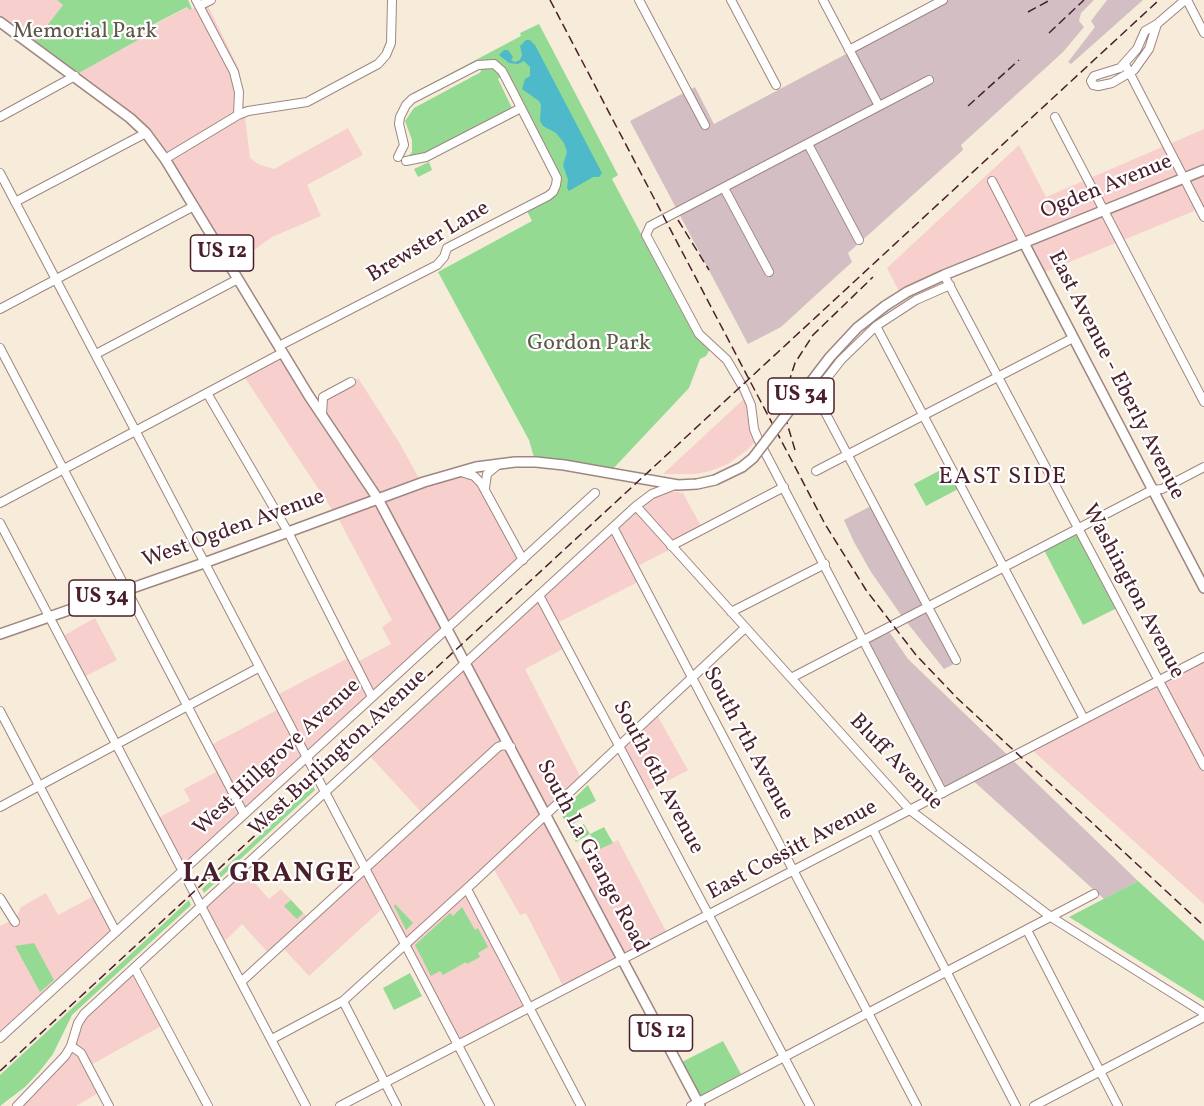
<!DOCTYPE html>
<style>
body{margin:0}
canvas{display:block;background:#f6ecd9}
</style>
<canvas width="1204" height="1106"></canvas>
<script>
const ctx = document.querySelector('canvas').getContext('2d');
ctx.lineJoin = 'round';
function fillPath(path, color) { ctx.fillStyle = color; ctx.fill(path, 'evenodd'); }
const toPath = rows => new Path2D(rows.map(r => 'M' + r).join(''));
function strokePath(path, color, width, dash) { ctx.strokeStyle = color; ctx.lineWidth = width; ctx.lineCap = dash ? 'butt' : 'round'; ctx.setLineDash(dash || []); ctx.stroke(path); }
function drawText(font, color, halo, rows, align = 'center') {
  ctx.font = font + ' Vollkorn,serif'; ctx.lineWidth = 4.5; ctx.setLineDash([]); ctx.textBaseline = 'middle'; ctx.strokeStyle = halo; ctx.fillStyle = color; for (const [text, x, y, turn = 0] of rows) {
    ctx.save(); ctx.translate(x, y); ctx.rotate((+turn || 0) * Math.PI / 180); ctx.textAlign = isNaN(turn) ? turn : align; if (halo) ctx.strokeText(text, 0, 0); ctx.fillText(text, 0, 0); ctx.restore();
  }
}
fillPath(toPath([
 [0,0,57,0,63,5,32,44,0,21],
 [206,2,239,69,250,158,258,164,274,169,348,128,363,155,307,185,321,216,272,237,231,267,147,132,75,75,139,40,137,34,188,7,190,10],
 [1204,129,1204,207,1040,274,1024,243,901,295,887,268,1019,145,1046,197],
 [282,355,376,499,335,514,243,375],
 [358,378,399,442,421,482,379,497,315,400],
 [747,396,756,441,747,450,728,464,710,471,696,474,663,474],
 [461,473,481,483,522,559,448,625,381,500],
 [671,491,683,493,701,526,673,540,669,550,632,569,638,582,555,624,549,612,552,610,545,596,651,497],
 [379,502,446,627,372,692,357,662,391,644,382,627,392,620,337,516],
 [539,598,565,648,525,669,581,778,547,810,469,663],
 [95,618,117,660,82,678,61,637],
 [350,657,370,696,306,754,275,696],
 [1204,659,1204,904,1031,749],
 [465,665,504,739,423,814,368,754],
 [277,710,302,757,246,809,211,745],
 [656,713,688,770,645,793,620,747],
 [503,745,544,813,405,943,367,870],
 [218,771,240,812,183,865,158,818,190,801,184,789],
 [545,816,621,959,564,988,526,913,520,915,492,866],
 [618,840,668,935,623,957,573,863],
 [242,869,269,899,281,889,309,919,270,955,242,924,222,944,203,906],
 [365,872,382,909,309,976,283,948],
 [46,893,58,915,94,896,112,931,0,1036,0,926,16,918,21,907],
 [465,895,523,1007,459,1040,410,946],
 [135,970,163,1025,89,1066,72,1046,80,1021],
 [71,1047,80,1054,100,1092,76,1106,18,1106]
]), '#f7d0cd');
fillPath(toPath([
 [948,0,1094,0,1081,13,1079,21,1084,27,1063,52,961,145,963,150,848,253,852,262,781,327,748,344,630,121,695,87,714,124],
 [1107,0,1143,0,1071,64,1068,62,1095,27,1091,21],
 [871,506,954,664,944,669,901,615,871,572,854,542,844,520],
 [888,630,908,659,1138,881,1104,899,968,776,946,788,869,641]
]), '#d2bec3');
fillPath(toPath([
 [57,0,188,0,192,9,190,10,187,7,137,33,140,39,79,73,34,42,63,5],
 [539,24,618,175,612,179,690,326,698,338,710,349,706,356,700,359,689,388,610,472,535,461,529,440,438,272,532,221,527,211,555,195,560,180,505,71,491,61,480,61,414,95,413,93,521,36,520,33],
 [487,67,494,68,500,74,501,76,498,79,512,108,426,154,408,157,412,152,412,140,405,121,414,108,481,72,480,68],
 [429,162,432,170,418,177,414,169],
 [948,466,960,488,926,506,914,484],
 [1078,530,1119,607,1083,625,1043,548],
 [588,785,596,801,577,811,581,819,568,827,560,812],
 [313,786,315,790,204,893,202,889],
 [584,824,590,834,604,827,613,843,598,850,590,834,576,842,570,832],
 [1138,881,1204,941,1204,1001,1069,917],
 [189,900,191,905,72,1015,53,1054,39,1072,25,1087,0,1106,0,1075],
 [291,900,303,913,297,919,284,906],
 [395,904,413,923,406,930,394,906],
 [462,907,475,930,478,928,488,947,478,953,480,957,467,964,466,962,443,975,440,971,431,976,415,945,450,913,453,916],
 [34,943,54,980,40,992,15,946],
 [410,973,422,996,394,1010,383,988],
 [723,1041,741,1074,700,1096,682,1062]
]), '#95da93');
fillPath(toPath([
 [526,40,530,40,535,45,602,173,599,177,593,177,569,191,567,188,568,180,563,165,567,152,564,143,556,133,543,126,540,121,541,105,539,101,522,89,525,79,530,76,530,67,524,61,518,64,509,63,499,55,504,50,508,50,513,57,511,60,515,62,520,60,522,55,520,46]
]), '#4ebac9');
const minor = toPath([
 [196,0,234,72,239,92,238,115],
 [639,0,705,125],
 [731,0,776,85],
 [823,0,879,106],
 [1187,0,1204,33],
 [199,6,211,0],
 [1157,24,1149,49,1134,70,1112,83,1098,86,1093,85,1091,81,1094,76,1120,68,1137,49,1145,31,1157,24,1185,0],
 [849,50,943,0],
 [1125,64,1204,217],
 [929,80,650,226,646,235,699,334,727,360,744,389,751,405,754,429,758,439,943,793],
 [0,117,75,76],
 [1055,117,1204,402],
 [808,144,859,240],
 [165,159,238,115,248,111,307,102,378,64,386,55,391,43,392,0],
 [406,161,426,157,521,108],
 [0,173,490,1106],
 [992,181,1024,243],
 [724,188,769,272],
 [15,202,146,133],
 [944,275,1204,766],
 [950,285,916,300,876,326,841,360,816,392,816,395,956,660],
 [0,309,194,206],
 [876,326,1084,719],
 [279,346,437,265,444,257,447,248,548,196,553,192,556,185,557,178,513,92,502,71,494,64,478,65,412,99,406,105,400,117,399,124,404,145,398,157],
 [0,348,244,814],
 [96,354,238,279],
 [207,393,288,532,372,697],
 [322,415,323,397,351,382],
 [816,471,1073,338],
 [461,472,474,476,481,483,523,560],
 [485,488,487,474,499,464],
 [0,503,282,353],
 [636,506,910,810,1051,917,1204,1013],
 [0,523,306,1106],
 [613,527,917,1106],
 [671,546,784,487],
 [539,595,810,1106],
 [731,612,825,564],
 [791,678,1152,490,1162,489,1204,467],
 [0,711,116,932],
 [0,807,258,668],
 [873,830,1016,1106],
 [467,889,581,1106],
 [0,898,15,922],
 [1027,930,1118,1106],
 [135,969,208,1106],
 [241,982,498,747,503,745,511,747],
 [343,1001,397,1106],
 [0,1038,595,493],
 [272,1039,343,1001,474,882,745,628],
 [71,1046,81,1053,109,1106],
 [17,1106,65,1056,71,1046,78,1023,84,1014,636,506,652,494,675,485],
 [340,1106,1204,657],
 [691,1106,1094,894],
 [1034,1106,1204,1017]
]);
const major = toPath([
 [0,22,130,118,146,133,165,159,309,396,378,499,700,1106],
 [1024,243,1204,588],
 [885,306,907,292,944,275,1204,170],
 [0,634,204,563,424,482,476,467,515,462,536,462,564,465,678,485,697,484,715,480]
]);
strokePath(minor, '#a08682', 10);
strokePath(major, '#a08682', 12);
strokePath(minor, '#fff', 8);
strokePath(major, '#fff', 9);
strokePath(toPath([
 [550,0,825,524,866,590,916,655,957,698,1204,926],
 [1028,12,1050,0],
 [1049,33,1084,0],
 [968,106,1019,60],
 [678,220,709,270],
 [795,450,787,423,786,403,787,388,795,363,813,335,873,277],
 [0,1071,1159,0]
]), '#4a1f2b', 1.5, [9, 4.5]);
const majorBridge = toPath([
 [715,480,742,467,753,458,830,357,857,328,885,306]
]);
strokePath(majorBridge, '#a08682', 12, []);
strokePath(majorBridge, '#fff', 9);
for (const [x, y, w] of [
 [222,253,63],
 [801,396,66],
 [102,598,66],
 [661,1033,63]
]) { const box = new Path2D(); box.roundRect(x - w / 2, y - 18, w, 36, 4.5); ctx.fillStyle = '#fff'; ctx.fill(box); strokePath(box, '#4a1f2b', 1.5); }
drawText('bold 21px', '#4a1f2b', null, [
 ["US 12",222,253],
 ["US 34",801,396],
 ["US 34",102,598],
 ["US 12",661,1033]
]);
drawText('22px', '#60574a', '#fff', [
 ["Memorial Park",85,33],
 ["Gordon Park",589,345]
]);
drawText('22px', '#4a1f2b', '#fff', [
 ["Ogden Avenue",1107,188,-22],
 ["Brewster Lane",429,243,-31],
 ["East Avenue - Eberly Avenue",1115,376,63],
 ["West Ogden Avenue",234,530,-20],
 ["Washington Avenue",1132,592,62],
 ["South 7th Avenue",747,744,62],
 ["West Burlington Avenue",339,754,-43],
 ["West Hillgrove Avenue",278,758,-43],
 ["Bluff Avenue",895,763,46],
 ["South 6th Avenue",657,778,62],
 ["East Cossitt Avenue",793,851,-28],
 ["South La Grange Road",591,857,62]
]);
ctx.letterSpacing = '1.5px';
drawText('24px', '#4a1f2b', '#fff', [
 ["EAST SIDE",1003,479]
]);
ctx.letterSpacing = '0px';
ctx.letterSpacing = '1.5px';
drawText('bold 28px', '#4a1f2b', '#fff', [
 ["LA GRANGE",269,876]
]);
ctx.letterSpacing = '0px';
</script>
